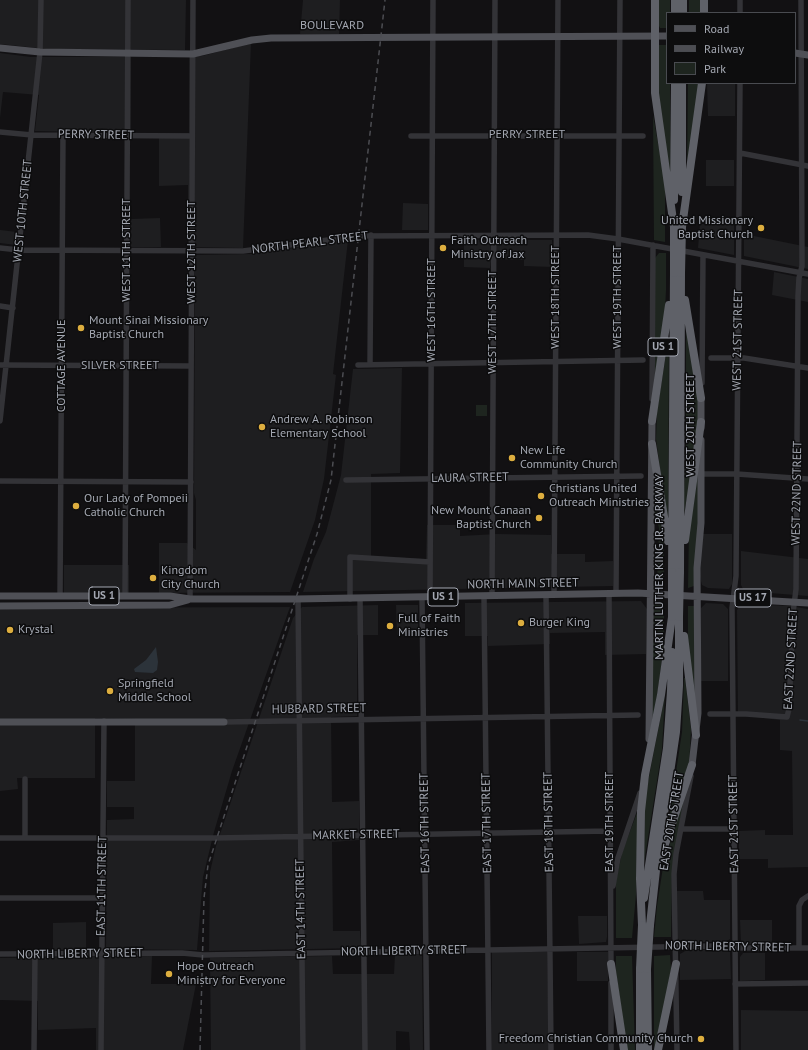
<!DOCTYPE html>
<style>
body{margin:0}
#map{position:relative;width:808px;height:1050px;overflow:hidden;background:#121113;font-family:"PT Sans",sans-serif}
canvas{display:block}
.legend{position:absolute;left:666px;top:12px;width:130px;height:72px;box-sizing:border-box;background:#0d0d0e;border:1px solid #494b50;margin:0;padding:5px 7px;list-style:none;font-size:12px;color:#a4a8b2}
.legend li{display:flex;align-items:center;gap:8px;height:20px}
.legend b{width:20px;border:1px solid #494b50}
</style>
<div id="map">
<canvas width="808" height="1050"></canvas>
<ul class="legend">
<li><b style="height:5px;background:#4f5056"></b>Road</li>
<li><b style="height:5px;background:#4c4d52"></b>Railway</li>
<li><b style="height:11px;background:#1e251f"></b>Park</li>
</ul>
</div>
<script>
const ctx = document.querySelector('canvas').getContext('2d');
ctx.lineJoin = 'round';
function fillPath(path, color) { ctx.fillStyle = color; ctx.fill(path, 'evenodd'); }
const toPath = rows => new Path2D(rows.map(r => 'M' + r).join(''));
function strokePath(path, color, width, dash) { ctx.strokeStyle = color; ctx.lineWidth = width; ctx.lineCap = dash ? 'butt' : 'round'; ctx.setLineDash(dash || []); ctx.stroke(path); }
function drawText(font, color, halo, rows, align = 'center') {
  ctx.font = font + ' "PT Sans",sans-serif'; ctx.lineWidth = 3; ctx.setLineDash([]); ctx.textBaseline = 'middle'; ctx.strokeStyle = halo; ctx.fillStyle = color; for (const [text, x, y, turn = 0] of rows) {
    ctx.save(); ctx.translate(x, y); ctx.rotate((+turn || 0) * Math.PI / 180); ctx.textAlign = isNaN(turn) ? turn : align; if (halo) ctx.strokeText(text, 0, 0); ctx.fillText(text, 0, 0); ctx.restore();
  }
}
fillPath(toPath([
 [0,0,186,0,185,50,46,49,0,44],
 [303,0,340,0,339,34,300,34],
 [251,43,243,248,188,247,188,185,159,186,159,133,189,133,189,57,202,56],
 [0,53,31,57,131,57,131,133,35,131,39,95,3,92,0,118],
 [707,83,735,83,735,116,708,116],
 [706,160,734,160,734,186,706,186],
 [403,203,428,204,428,230,402,230],
 [160,218,161,247,131,247,131,219],
 [700,224,734,225,734,255,698,248],
 [0,230,17,232,16,245,0,243],
 [744,234,808,247,808,269,744,256],
 [348,240,333,374,336,375,324,479,315,520,290,592,159,593,159,543,187,543,196,550,196,500,194,493,195,255,252,254],
 [464,240,552,240,553,267,524,266,524,260,491,259,490,268,464,267],
 [774,272,808,279,808,302,772,295],
 [402,368,400,473,371,474,371,556,426,559,427,525,460,525,460,536,497,534,551,535,551,554,585,554,585,562,613,561,613,586,303,592,314,559,326,532,341,475,353,369],
 [702,534,732,534,732,584,729,589,708,588,702,585,699,573],
 [741,551,808,559,808,596,744,591,741,585],
 [64,565,129,565,129,593,64,594],
 [641,601,647,609,646,654,605,655,605,632,550,633,550,644,488,646,488,636,465,636,465,603],
 [706,603,723,604,728,609,728,681,700,681,701,608],
 [744,604,790,606,808,609,808,867,768,868,768,859,739,859,739,831,765,830,765,835,793,835,792,751,780,750,780,720,738,715,737,610,740,606],
 [378,605,378,635,357,635,357,716,331,717,332,802,359,801,359,840,332,842,333,931,360,931,361,948,209,951,210,872,216,846,293,618,302,607],
 [396,605,418,605,418,635,397,635],
 [290,607,232,771,214,832,203,877,197,950,106,949,107,820,134,819,134,807,107,807,107,781,135,781,135,719,95,718,95,778,17,778,18,789,0,791,0,797,0,608],
 [676,891,703,891,704,900,730,900,730,939,725,942,691,942,679,940,677,937],
 [578,916,607,916,607,937,606,942,579,944],
 [740,920,772,920,772,945,741,944],
 [86,922,86,949,53,950,53,923],
 [687,950,725,949,730,951,731,979,680,980,680,954],
 [492,952,547,952,549,1050,492,1050],
 [577,952,608,952,608,981,577,981],
 [743,953,765,953,765,980,740,981,740,957],
 [395,954,422,954,423,1050,410,1050,409,1032,396,1031,396,1050,211,1050,210,958,332,956,333,974,394,974],
 [152,956,151,984,196,984,183,1050,96,1050,96,1028,38,1030,38,1001,0,1000,0,958],
 [741,1010,808,1011,808,1050,741,1050]
]), '#1e1e20');
fillPath(toPath([
 [659,0,670,0,670,13,667,13,667,28,660,28,659,26],
 [689,0,702,0,702,13,689,13],
 [658,45,667,45,667,83,670,83,671,187,659,114],
 [688,83,699,83,687,166],
 [653,115,665,182,665,242,654,240],
 [659,253,666,253,666,290,665,310,654,383,655,258],
 [686,323,698,400,698,427,691,479,683,518,686,442],
 [669,335,668,529,656,439,657,411],
 [476,405,487,405,487,416,476,416],
 [654,466,664,542,664,587,660,586,657,582,659,528,654,511],
 [698,466,700,502,694,586,688,588,689,528],
 [654,604,664,604,664,646,651,739],
 [688,606,694,606,696,711,688,641],
 [684,678,685,678,691,729,689,766,668,825,682,732],
 [665,695,662,749,644,863,645,797],
 [685,800,672,871,671,937,654,937,657,906,663,867,681,807],
 [638,810,636,895,632,938,616,938,616,881,622,853],
 [670,955,671,969,656,1050,654,1050,654,956],
 [616,956,632,956,635,1050,627,1050,616,971]
]), '#1e251f');
fillPath(toPath([
 [156,647,158,662,157,670,153,673,135,672,134,669,146,660]
]), '#2c333a');
strokePath(toPath([
 [800,720,808,721]
]), '#2c333a', 1.5);
strokePath(toPath([
 [740,13,740,0],
 [0,132,32,135,192,136],
 [411,136,643,136],
 [740,153,808,166],
 [0,248,19,250,243,251,359,236,588,235,618,239,808,274],
 [0,306,13,308],
 [711,358,744,358,808,368],
 [0,365,191,366],
 [358,365,643,360],
 [370,365,371,235],
 [702,383,703,255],
 [652,399,653,245],
 [0,421,40,52,41,0],
 [701,474,737,474,808,479],
 [346,480,641,476],
 [0,481,191,482],
 [609,593,611,967],
 [616,593,620,0],
 [546,595,551,1050],
 [554,595,558,0],
 [60,596,63,135],
 [125,596,128,0],
 [484,596,489,1050],
 [492,596,495,0],
 [422,597,427,1050],
 [430,597,433,0],
 [360,598,365,1050],
 [190,599,193,0],
 [298,599,303,1050],
 [350,599,350,557,430,562],
 [710,714,746,714,787,717,789,709,793,613,796,589,798,296,799,278,802,266,801,0],
 [224,722,638,715],
 [25,779,25,838],
 [681,829,734,829],
 [0,838,215,838,609,831],
 [613,886,618,858,640,793],
 [0,898,103,898],
 [799,948,799,906,802,900,808,896],
 [0,954,182,953,203,955,715,946,743,948,808,948],
 [611,983,611,1050],
 [735,984,808,983],
 [34,1050,35,954],
 [101,1050,104,721],
 [677,1050,674,874,676,854,691,776],
 [736,1050,732,608,736,576,740,83]
]), '#333337', 5.5);
strokePath(toPath([
 [0,48,40,52,193,54,252,40,271,38,667,36],
 [795,53,808,55],
 [701,428,701,398],
 [0,596,170,596,190,599,296,599,638,593,808,603],
 [0,606,170,605,188,600],
 [0,722,224,722],
 [649,739,652,421],
 [692,765,698,713,697,568,701,523,701,440]
]), '#4f5056', 7);
strokePath(toPath([
 [655,0,655,93,674,227],
 [675,0,675,13],
 [704,0,704,13],
 [683,13,683,0],
 [682,192,682,83],
 [674,200,675,83],
 [682,227,702,83],
 [685,300,701,398],
 [652,421,669,305],
 [652,444,668,541],
 [685,540,701,422],
 [672,572,674,273],
 [680,572,681,273],
 [684,636,696,735],
 [661,856,692,765],
 [644,898,667,748,671,691,672,652],
 [642,925,640,879,641,811,645,775,661,695,672,617],
 [650,925,657,861,676,732,679,686,679,617],
 [611,964,624,1050],
 [640,969,640,1050],
 [647,969,648,1050],
 [658,1050,676,964]
]), '#5f6168', 8);
strokePath(toPath([
 [200,1050,204,898,208,865,317,534,331,480,385,0]
]), '#4c4d52', 1.5, [5, 4]);
strokePath(toPath([
 [674,273,674,227],
 [681,273,682,227],
 [672,617,672,572],
 [679,617,680,572],
 [640,969,642,925],
 [647,969,650,925]
]), '#5f6168', 8);
for (const [x, y, r, color] of [
 [761,228,4,"#ddae3f"],
 [443,248,4,"#ddae3f"],
 [81,328,4,"#ddae3f"],
 [262,427,4,"#ddae3f"],
 [512,458,4,"#ddae3f"],
 [541,496,4,"#ddae3f"],
 [76,506,4,"#ddae3f"],
 [539,518,4,"#ddae3f"],
 [153,578,4,"#ddae3f"],
 [521,623,4,"#ddae3f"],
 [390,626,4,"#ddae3f"],
 [10,630,4,"#ddae3f"],
 [110,691,4,"#ddae3f"],
 [169,974,4,"#ddae3f"],
 [701,1039,4,"#ddae3f"]
]) { const dot = new Path2D(); dot.arc(x, y, r, 0, 2 * Math.PI); ctx.fillStyle = color; ctx.fill(dot); strokePath(dot, '#0d0d0e', 1.5); }
for (const [x, y, w] of [
 [663,347,30],
 [104,596,30],
 [443,597,30],
 [753,598,36]
]) { const box = new Path2D(); box.roundRect(x - w / 2, y - 9, w, 18, 3); ctx.fillStyle = '#0d0d0e'; ctx.fill(box); strokePath(box, '#a4a8b2', 1); }
drawText('bold 11px', '#a4a8b2', null, [
 ["US 1",663,347],
 ["US 1",104,596],
 ["US 1",443,597],
 ["US 17",753,598]
]);
drawText('12px', '#a4a8b2', '#0d0d0e', [
 ["BOULEVARD",332,26],
 ["PERRY STREET",96,135,1],
 ["PERRY STREET",527,135],
 ["WEST 10TH STREET",23,211,-84],
 ["NORTH PEARL STREET",310,243,-7],
 ["WEST 11TH STREET",127,250,-90],
 ["WEST 12TH STREET",192,252,-90],
 ["WEST 18TH STREET",556,297,-90],
 ["WEST 19TH STREET",618,297,-90],
 ["WEST 16TH STREET",432,310,-90],
 ["WEST 17TH STREET",493,322,-90],
 ["WEST 21ST STREET",738,340,-89],
 ["COTTAGE AVENUE",62,366,-90],
 ["SILVER STREET",120,366],
 ["WEST 20TH STREET",691,425,-90],
 ["LAURA STREET",470,478,-1],
 ["WEST 22ND STREET",797,493,-89],
 ["MARTIN LUTHER KING JR. PARKWAY",660,567,-90],
 ["NORTH MAIN STREET",523,584,-1],
 ["EAST 22ND STREET",791,659,-87],
 ["HUBBARD STREET",319,709,-1],
 ["EAST 20TH STREET",672,821,-81],
 ["EAST 18TH STREET",549,822,-91],
 ["EAST 19TH STREET",610,822,-90],
 ["EAST 16TH STREET",425,823,-91],
 ["EAST 17TH STREET",487,823,-91],
 ["EAST 21ST STREET",734,824,-91],
 ["MARKET STREET",356,835,-1],
 ["EAST 11TH STREET",102,886,-89],
 ["EAST 14TH STREET",301,909,-91],
 ["NORTH LIBERTY STREET",728,947,1],
 ["NORTH LIBERTY STREET",404,951,-1],
 ["NORTH LIBERTY STREET",80,954,-1]
]);
drawText('12px', '#a4a8b2', '#0d0d0e', [
 ["United Missionary",753,221,"right"],
 ["Baptist Church",753,235,"right"],
 ["Faith Outreach",451,241],
 ["Ministry of Jax",451,255],
 ["Mount Sinai Missionary",89,321],
 ["Baptist Church",89,335],
 ["Andrew A. Robinson",270,420],
 ["Elementary School",270,434],
 ["New Life",520,451],
 ["Community Church",520,465],
 ["Christians United",549,489],
 ["Outreach Ministries",549,503],
 ["Our Lady of Pompeii",84,499],
 ["Catholic Church",84,513],
 ["New Mount Canaan",531,511,"right"],
 ["Baptist Church",531,525,"right"],
 ["Kingdom",161,571],
 ["City Church",161,585],
 ["Full of Faith",398,619],
 ["Ministries",398,633],
 ["Burger King",529,623],
 ["Krystal",18,630],
 ["Springfield",118,684],
 ["Middle School",118,698],
 ["Hope Outreach",177,967],
 ["Ministry for Everyone",177,981],
 ["Freedom Christian Community Church",693,1039,"right"]
], 'left');
</script>
